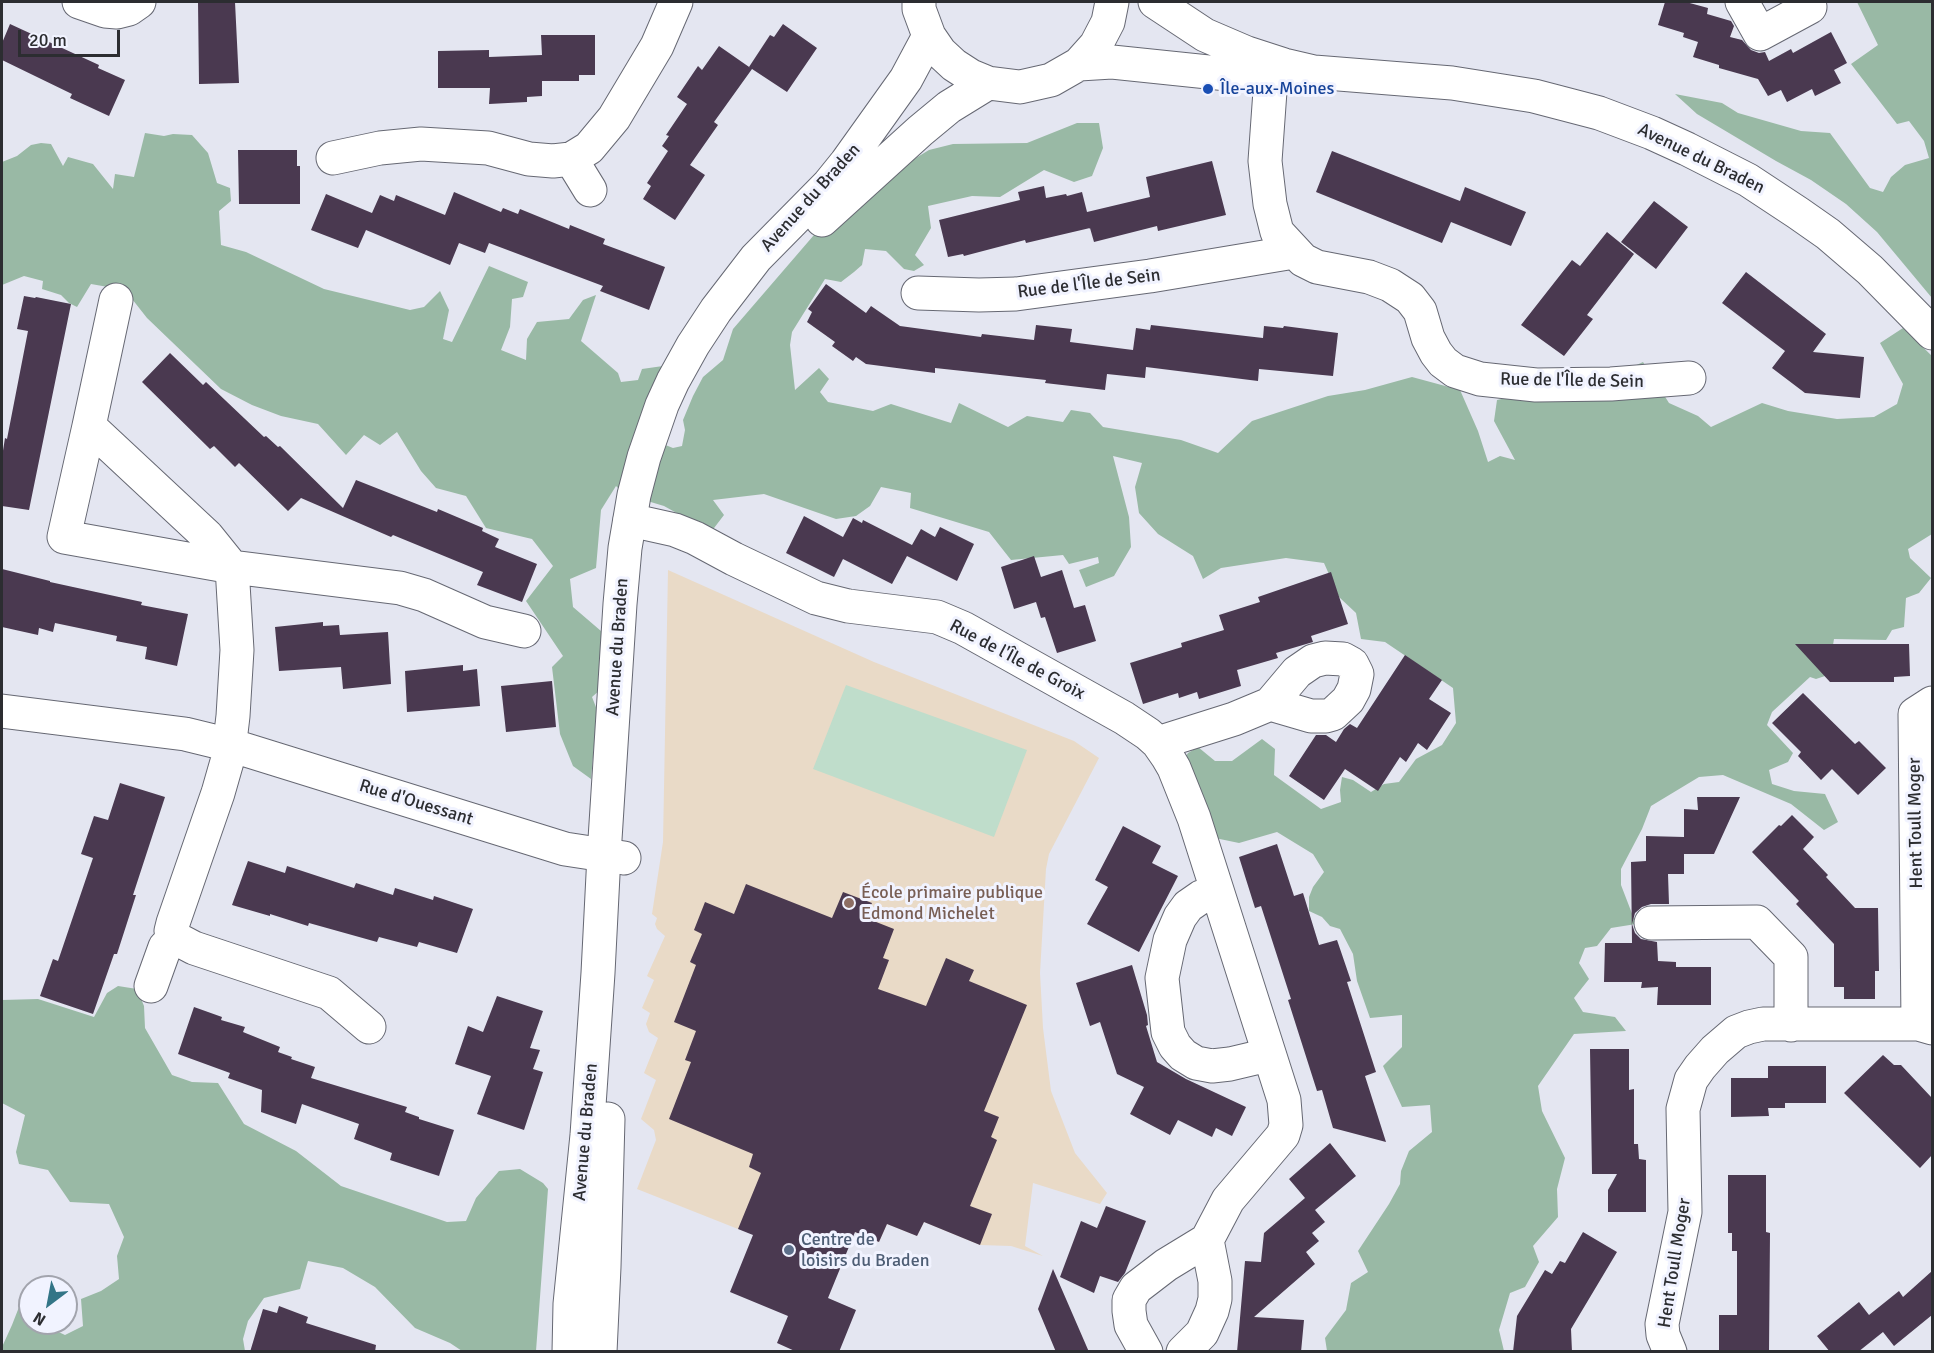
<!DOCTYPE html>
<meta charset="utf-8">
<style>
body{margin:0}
#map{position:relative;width:1934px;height:1353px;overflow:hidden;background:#e4e6f1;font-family:Signika,sans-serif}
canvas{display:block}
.frame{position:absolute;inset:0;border:3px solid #2c2d31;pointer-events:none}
.north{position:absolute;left:18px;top:1275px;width:60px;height:60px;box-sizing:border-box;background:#f1f3ff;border:2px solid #a2a4ad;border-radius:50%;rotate:212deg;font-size:16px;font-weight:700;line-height:24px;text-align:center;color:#2c2d31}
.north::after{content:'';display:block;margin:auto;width:21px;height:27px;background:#337587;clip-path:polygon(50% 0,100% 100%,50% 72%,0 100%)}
.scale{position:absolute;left:18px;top:30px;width:102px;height:27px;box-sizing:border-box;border:3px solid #2c2d31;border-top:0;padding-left:8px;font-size:18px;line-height:21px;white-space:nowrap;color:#2c2d31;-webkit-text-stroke:4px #f1f3ff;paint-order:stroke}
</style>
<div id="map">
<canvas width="1934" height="1353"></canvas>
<div class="frame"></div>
<div class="north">N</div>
<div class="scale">20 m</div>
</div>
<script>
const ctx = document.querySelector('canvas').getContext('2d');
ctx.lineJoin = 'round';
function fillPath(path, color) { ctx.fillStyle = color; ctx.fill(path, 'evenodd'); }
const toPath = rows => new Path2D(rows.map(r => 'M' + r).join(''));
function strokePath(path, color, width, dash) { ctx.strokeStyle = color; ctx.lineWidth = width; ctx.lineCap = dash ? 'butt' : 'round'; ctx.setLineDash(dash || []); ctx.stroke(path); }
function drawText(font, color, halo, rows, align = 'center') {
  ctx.font = font + ' Signika,sans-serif'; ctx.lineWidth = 6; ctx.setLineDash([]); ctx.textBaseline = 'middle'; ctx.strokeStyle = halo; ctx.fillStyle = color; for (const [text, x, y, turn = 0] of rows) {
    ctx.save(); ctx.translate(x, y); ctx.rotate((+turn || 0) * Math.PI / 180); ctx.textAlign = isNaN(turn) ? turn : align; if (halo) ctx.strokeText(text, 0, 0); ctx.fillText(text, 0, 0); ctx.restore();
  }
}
fillPath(toPath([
 [668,570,874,662,1074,741,1099,758,1049,854,1046,869,1040,973,1043,1028,1051,1091,1075,1153,1107,1193,1100,1204,1033,1183,1025,1246,1043,1256,1011,1246,980,1245,924,1222,917,1236,887,1224,879,1242,840,1226,738,1229,637,1189,656,1140,654,1130,641,1119,656,1080,644,1073,658,1038,649,1032,646,1024,650,1013,642,1008,654,980,647,976,665,936,657,929,655,924,657,918,652,914,663,842]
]), '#e9dac7');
fillPath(toPath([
 [846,685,1027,750,994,837,813,769]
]), '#bfddcb');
fillPath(toPath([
 [1857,2,1932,2,1932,298,1877,232,1846,204,1811,180,1776,161,1697,114,1675,94,1722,103,1738,113,1801,131,1830,133,1870,188,1883,192,1891,177,1905,165,1929,158,1924,141,1909,121,1897,124,1851,64,1878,45],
 [1077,123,1099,123,1103,148,1092,176,1074,182,1044,170,1000,197,972,196,928,206,931,228,915,255,924,265,914,271,904,269,886,251,865,249,862,265,854,272,841,282,825,279,792,332,790,345,795,390,819,368,829,379,820,392,828,402,873,411,891,404,951,423,959,403,1008,427,1027,416,1063,422,1071,410,1090,413,1103,427,1181,440,1218,453,1252,421,1328,396,1365,390,1412,377,1460,390,1478,431,1488,462,1500,456,1515,460,1494,421,1497,400,1624,371,1643,362,1669,403,1698,416,1711,427,1762,403,1788,411,1837,419,1874,417,1897,404,1903,384,1880,343,1903,328,1932,356,1932,534,1908,549,1910,558,1931,578,1919,593,1906,598,1904,627,1892,630,1886,640,1834,639,1828,675,1816,679,1810,677,1772,712,1767,725,1793,753,1788,762,1769,770,1772,784,1794,791,1825,794,1838,822,1824,830,1791,804,1723,775,1699,777,1651,806,1642,829,1621,869,1621,885,1636,924,1611,928,1597,946,1585,948,1579,963,1589,979,1574,998,1583,1012,1615,1017,1626,1031,1574,1034,1538,1086,1542,1111,1565,1158,1557,1189,1558,1217,1533,1246,1539,1262,1525,1287,1510,1293,1499,1330,1504,1351,1327,1351,1325,1338,1346,1310,1351,1283,1368,1272,1358,1251,1389,1204,1400,1184,1401,1171,1409,1151,1432,1132,1430,1105,1402,1107,1383,1066,1402,1047,1402,1015,1370,1018,1357,981,1353,954,1340,929,1330,926,1322,917,1309,911,1309,897,1313,887,1324,872,1313,854,1277,832,1239,843,1215,838,1182,762,1188,753,1198,747,1215,761,1232,761,1262,739,1275,749,1274,775,1321,809,1341,802,1340,790,1342,777,1353,780,1371,792,1384,784,1399,782,1416,759,1442,745,1456,723,1453,688,1385,642,1361,639,1356,613,1339,597,1324,563,1286,558,1221,568,1203,579,1193,556,1158,534,1139,513,1135,487,1142,463,1113,456,1129,517,1131,547,1114,576,1086,587,1079,570,1099,563,1098,557,1069,564,1063,555,1011,560,989,532,910,508,911,493,881,487,870,506,856,516,836,519,764,494,713,500,724,515,711,532,664,506,624,494,616,486,601,510,596,568,570,579,573,607,608,637,608,683,592,697,601,720,594,746,591,779,573,766,560,734,552,667,563,656,526,601,553,566,532,539,486,528,466,496,436,488,421,471,397,432,380,445,364,435,346,455,318,424,281,416,252,405,221,389,147,318,125,290,91,284,77,307,69,303,61,295,42,289,43,281,24,276,2,285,2,162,17,156,31,145,41,143,51,144,63,166,68,157,93,164,113,189,115,174,134,177,145,133,164,136,173,134,192,135,208,153,217,183,230,188,231,201,219,211,221,245,246,252,324,289,410,310,424,307,440,291,449,310,443,339,452,342,489,266,528,282,523,297,512,299,510,327,501,350,526,360,527,339,537,322,569,319,583,300,596,295,581,341,618,373,621,382,638,380,642,369,663,366,645,437,673,448,682,446,685,430,683,420,693,396,703,377,723,360,733,329,820,228,901,167,929,150,953,144,1027,143],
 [118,986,137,989,144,1006,145,1028,172,1075,192,1082,218,1083,244,1124,296,1151,341,1186,447,1222,466,1221,476,1198,499,1171,520,1169,543,1183,548,1189,536,1351,462,1351,450,1343,415,1328,375,1287,343,1268,308,1261,300,1289,264,1298,248,1321,243,1339,245,1351,2,1352,2,1347,12,1325,21,1302,30,1304,30,1323,50,1323,50,1328,65,1335,83,1326,81,1299,101,1291,119,1279,117,1256,124,1237,109,1204,70,1202,48,1170,19,1164,16,1152,25,1115,2,1103,2,1000,38,999,94,1017,107,993]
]), '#99b9a5');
fillPath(toPath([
 [198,2,235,2,239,83,199,84],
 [1665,2,1686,2,1708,8,1707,14,1731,21,1734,26,1730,37,1742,40,1751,50,1759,53,1765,52,1769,61,1791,49,1793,53,1831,32,1847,63,1834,70,1841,83,1815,96,1812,89,1787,102,1781,90,1768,96,1758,79,1719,68,1719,65,1693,57,1698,42,1683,37,1684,33,1658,25],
 [10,24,99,65,98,68,125,80,109,116,70,98,72,94,2,60,2,43],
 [783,24,817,48,787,92,749,67,770,35,774,37],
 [541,35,595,35,595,75,579,75,579,81,542,81,542,96,527,97,527,102,489,104,490,88,438,88,438,51,489,50,489,57,542,55],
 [719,46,752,69,714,122,718,125,690,165,705,175,675,220,643,199,651,186,647,183,668,151,662,146,669,136,666,135,687,104,677,97,698,66,702,70],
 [238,150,297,150,297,166,300,166,300,204,239,204],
 [1332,151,1460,201,1465,187,1526,212,1511,246,1451,222,1442,243,1316,192],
 [1212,161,1226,215,1158,231,1157,226,1094,242,1088,221,1090,228,1026,243,1025,240,964,256,963,254,948,257,939,220,1020,200,1018,192,1044,186,1046,198,1066,194,1067,196,1082,192,1087,212,1150,197,1146,177],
 [454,192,501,212,503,208,518,214,520,209,569,229,570,225,605,239,603,244,665,267,649,310,600,291,603,286,489,243,485,253,459,243,450,265,366,230,358,248,311,230,326,194,372,213,380,195,394,201,396,195,445,215],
 [1654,201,1688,227,1656,269,1621,242],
 [1607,232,1634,254,1587,315,1593,319,1564,356,1521,325,1572,260,1580,266],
 [1746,272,1826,334,1813,352,1864,357,1860,398,1805,393,1772,368,1785,351,1722,303],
 [826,284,866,313,871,306,900,326,981,337,982,334,1034,340,1036,325,1072,329,1070,342,1133,350,1136,328,1150,330,1151,325,1263,338,1264,326,1283,328,1284,326,1338,333,1333,376,1259,369,1258,381,1146,367,1145,378,1107,374,1105,390,1045,383,1046,380,935,368,935,373,866,364,856,357,853,361,832,346,835,342,807,322,812,312,808,309],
 [24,296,35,298,36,297,71,304,29,510,2,506,2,457,5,438,7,439,28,331,17,329],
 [170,353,203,385,206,382,264,437,266,436,278,447,280,446,343,508,356,480,437,512,438,509,483,528,482,531,499,539,495,547,537,564,522,602,477,585,483,572,393,535,391,537,301,498,288,511,239,463,235,467,214,446,210,449,142,382],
 [804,516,843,537,853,518,862,523,863,520,912,545,921,529,935,537,940,527,974,544,957,581,907,556,892,584,843,559,834,577,786,553],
 [1034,556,1041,577,1062,570,1074,608,1085,605,1096,641,1057,653,1045,617,1041,618,1036,602,1014,609,1001,567],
 [2,569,50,581,50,582,142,602,141,605,188,614,177,666,145,659,147,647,116,641,117,636,55,623,53,632,39,628,38,635,2,627],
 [1331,572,1348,624,1311,636,1313,642,1276,653,1278,658,1237,670,1241,686,1199,699,1197,692,1179,698,1178,693,1143,704,1130,663,1182,647,1181,643,1224,630,1219,615,1260,602,1258,597],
 [323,622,323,626,339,625,340,635,388,632,391,684,343,689,341,667,279,671,275,627],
 [1795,644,1909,644,1910,676,1894,677,1894,682,1830,682],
 [1405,655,1442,680,1429,699,1451,713,1427,750,1418,743,1406,762,1400,757,1378,791,1345,769,1324,800,1289,776,1316,735,1326,735,1336,742,1344,729,1350,724,1357,728],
 [463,665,463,671,477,669,480,706,407,712,405,671],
 [552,681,556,727,506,732,501,686],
 [1803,693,1855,744,1859,741,1886,768,1858,795,1832,769,1821,780,1798,756,1801,752,1772,723],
 [120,783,165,797,133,895,136,895,117,954,114,954,93,1014,40,996,53,959,58,961,93,858,81,854,94,816,108,820],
 [1697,797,1740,797,1714,854,1684,854,1684,874,1668,874,1669,904,1651,904,1642,907,1635,913,1632,924,1635,933,1641,939,1657,942,1658,961,1676,962,1676,967,1711,967,1711,1005,1657,1005,1658,987,1641,988,1642,982,1604,982,1605,943,1632,943,1631,862,1646,861,1646,836,1684,837,1684,809,1698,810],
 [1792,815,1814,837,1803,849,1828,875,1826,877,1855,908,1878,908,1879,971,1875,971,1875,999,1844,999,1844,987,1834,987,1834,944,1796,904,1799,901,1752,852,1779,825,1781,826],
 [1123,826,1161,846,1152,863,1178,876,1139,952,1087,924,1108,887,1095,880],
 [1277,844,1294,896,1303,893,1319,945,1337,940,1351,981,1347,982,1376,1072,1365,1076,1386,1142,1333,1128,1322,1090,1317,1091,1288,1000,1291,999,1261,906,1255,908,1239,857],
 [248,861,285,873,287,866,354,888,356,883,393,895,395,888,433,900,434,896,473,909,457,953,419,942,417,947,379,937,377,942,309,923,308,926,270,914,270,916,232,905],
 [746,884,832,918,843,892,872,903,866,918,894,929,883,958,889,960,878,989,926,1006,946,958,974,970,969,981,1027,1005,984,1111,999,1117,991,1137,997,1140,970,1206,992,1214,980,1245,924,1222,917,1236,887,1224,879,1242,855,1232,828,1298,856,1310,839,1352,797,1352,777,1343,788,1316,730,1292,753,1235,738,1229,761,1173,749,1167,753,1154,669,1119,691,1062,685,1060,696,1031,674,1022,696,965,690,962,702,934,694,930,705,902,734,914],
 [1132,965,1147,1015,1148,1025,1146,1026,1157,1062,1186,1079,1246,1107,1232,1136,1216,1128,1212,1137,1178,1120,1170,1135,1130,1114,1144,1087,1117,1074,1100,1022,1090,1026,1076,983],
 [497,996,543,1011,530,1048,540,1050,533,1069,543,1072,524,1130,477,1114,491,1076,455,1064,468,1026,483,1032],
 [194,1007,222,1017,221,1020,245,1027,243,1032,280,1047,278,1052,292,1057,291,1059,315,1067,311,1078,407,1107,405,1112,419,1117,419,1119,454,1130,439,1176,390,1160,392,1153,354,1139,359,1124,302,1104,296,1124,261,1112,262,1090,228,1078,230,1073,178,1054],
 [1590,1049,1629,1049,1629,1090,1634,1089,1634,1144,1638,1144,1639,1159,1646,1160,1646,1212,1608,1212,1608,1190,1617,1174,1592,1174],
 [1883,1055,1894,1065,1901,1065,1932,1098,1932,1155,1920,1168,1844,1093],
 [1768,1066,1826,1066,1826,1103,1785,1103,1785,1108,1768,1108,1769,1116,1731,1117,1731,1078,1768,1078],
 [1330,1143,1356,1176,1315,1210,1325,1222,1312,1233,1319,1241,1306,1252,1315,1264,1254,1317,1304,1320,1301,1352,1237,1352,1245,1261,1261,1262,1264,1233,1305,1198,1289,1179],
 [1728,1175,1766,1175,1766,1232,1770,1233,1769,1352,1719,1352,1719,1315,1737,1315,1737,1251,1732,1251,1732,1233,1728,1233],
 [1106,1206,1146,1221,1125,1273,1118,1282,1100,1276,1094,1293,1060,1277,1081,1221,1097,1228],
 [1583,1232,1617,1252,1571,1329,1572,1352,1513,1352,1517,1316,1545,1270,1552,1274,1560,1261,1565,1263],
 [1053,1269,1089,1352,1056,1352,1038,1309],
 [1932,1271,1932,1315,1894,1346,1883,1332,1858,1352,1830,1352,1817,1336,1859,1302,1869,1315,1899,1291,1903,1297],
 [279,1306,308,1317,306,1323,376,1345,375,1352,250,1352,263,1309,277,1313]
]), '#4a3950');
const minor = toPath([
 [79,2,105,11,117,12,129,9,139,2],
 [1742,2,1760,34,1810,7],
 [1271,77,1265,161,1270,204,1277,232,1303,260,1317,267,1369,277,1390,285,1410,298,1420,311,1428,338,1436,353,1443,362,1455,371,1480,379,1536,385,1611,384,1689,378],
 [333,158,380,148,421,144,488,148,529,159,553,161,571,159,589,148,614,118,657,46,676,2],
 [571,159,590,190],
 [918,293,979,295,1016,294,1150,276,1294,252],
 [89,426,116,300],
 [630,520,675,530,695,538,734,559,816,598,848,606,937,617,963,628,1124,718,1148,734,1158,743,1167,756,1174,768,1194,818,1284,1100,1286,1125,1283,1135,1228,1200,1207,1240,1166,1265,1136,1288,1129,1300,1129,1311,1131,1325,1146,1352],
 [2,711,185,734,230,745,565,849,624,858],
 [1158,743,1234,719,1270,704,1297,672,1313,661,1325,658,1343,659,1352,664,1357,674,1354,689,1348,700,1333,714,1326,716,1311,716,1270,704],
 [1217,891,1201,897,1188,906,1180,917,1170,940,1162,978,1168,1032,1175,1046,1183,1055,1196,1063,1212,1066,1230,1064,1268,1055],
 [1651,923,1757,922,1791,957,1791,1025],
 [151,986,165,947,175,938],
 [1918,1024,1915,714,1932,703],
 [369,1027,329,993,194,948,175,938,171,931,173,923,218,793,228,758,233,716,237,650,232,567,207,536,89,426,64,537,232,567,400,588,424,595,485,622,524,631],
 [1183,1352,1202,1333,1212,1311,1215,1299,1215,1281,1207,1240],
 [1670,1352,1663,1335,1662,1324,1685,1212,1683,1109,1691,1080,1700,1067,1715,1050,1736,1032,1749,1027,1763,1024,1918,1024,1932,1028]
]);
const tertiary = toPath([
 [919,2,919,9,929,36,940,52,954,65,971,76,988,83,1020,87,1051,80,1079,64,1096,45,1108,22,1112,2],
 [1155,2,1205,35,1247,53,1284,65,1314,72,1452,83,1534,96,1599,113,1652,133,1687,149,1748,180,1798,213,1828,234,1870,270,1932,333],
 [1079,64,1112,62,1237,75,1287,76],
 [822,220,920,131,949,107,988,83],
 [569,1352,570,1304,587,1135,598,973,604,855,620,604,625,548,634,495,644,457,662,405,673,381,693,345,716,310,756,258,829,184,846,163,906,79,929,36],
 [600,1352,604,1267,608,1119]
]);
strokePath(minor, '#666873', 35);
strokePath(tertiary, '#666873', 35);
strokePath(minor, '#fff', 33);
strokePath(tertiary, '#fff', 33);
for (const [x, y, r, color] of [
 [1208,89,6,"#1a4fb4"],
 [849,903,6,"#8d6e63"],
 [789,1250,6,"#5c6f8a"]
]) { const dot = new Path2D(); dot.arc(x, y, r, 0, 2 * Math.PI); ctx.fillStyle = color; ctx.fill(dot); strokePath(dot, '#f1f3ff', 2); }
drawText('18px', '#164399', '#f1f3ff', [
 ["Île-aux-Moines",1220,89]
], 'left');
drawText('18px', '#2c2d31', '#f1f3ff', [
 ["Avenue du Braden",1701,159,26],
 ["Avenue du Braden",811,198,-48],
 ["Rue de l'Île de Sein",1089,284,-7],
 ["Rue de l'Île de Sein",1572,381,1],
 ["Avenue du Braden",618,647,-86],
 ["Rue de l'Île de Groix",1017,660,28],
 ["Rue d'Ouessant",416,803,17],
 ["Hent Toull Moger",1916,823,-91],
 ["Avenue du Braden",586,1132,-85],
 ["Hent Toull Moger",1675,1263,-81]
]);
drawText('18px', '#785e54', '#f1f3ff', [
 ["École primaire publique",861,893],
 ["Edmond Michelet",861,914]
], 'left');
drawText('18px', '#4e5e75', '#f1f3ff', [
 ["Centre de",801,1240],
 ["loisirs du Braden",801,1261]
], 'left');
</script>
